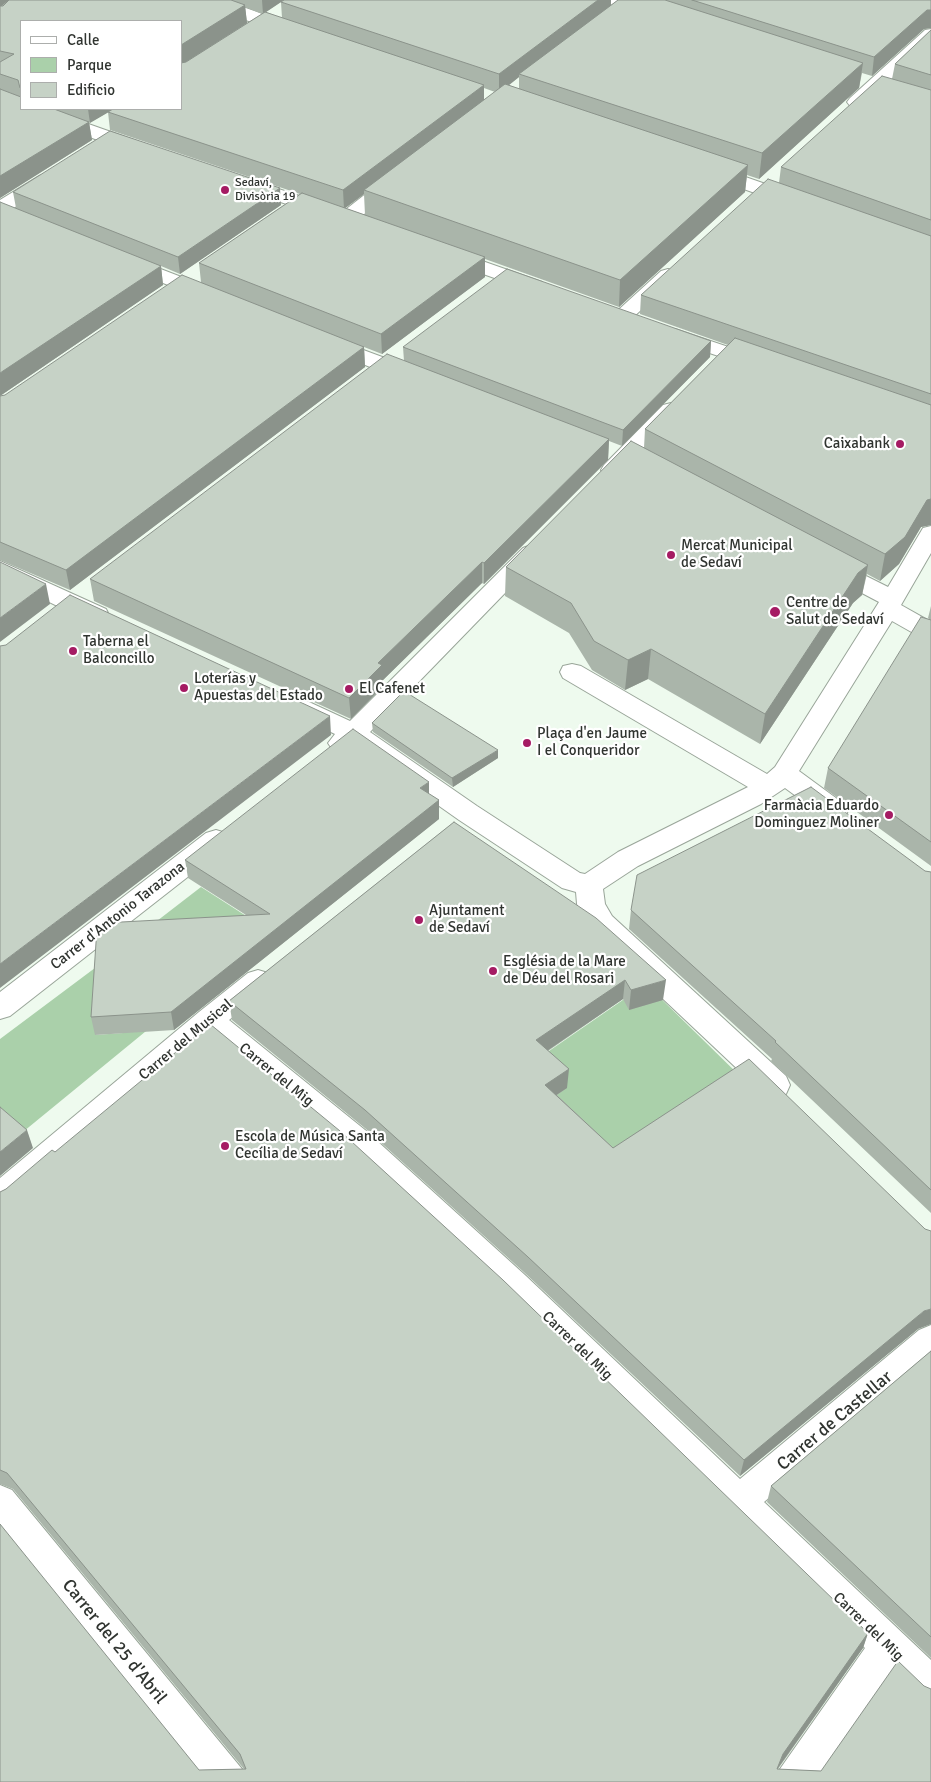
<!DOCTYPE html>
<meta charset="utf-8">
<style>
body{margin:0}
#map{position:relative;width:931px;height:1782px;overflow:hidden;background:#eefaee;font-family:Signika,sans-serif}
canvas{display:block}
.legend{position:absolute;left:20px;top:20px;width:162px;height:90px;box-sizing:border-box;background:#fff;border:1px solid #acaeac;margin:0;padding:6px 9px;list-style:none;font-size:15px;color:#303430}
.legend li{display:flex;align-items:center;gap:10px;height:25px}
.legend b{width:25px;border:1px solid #acaeac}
</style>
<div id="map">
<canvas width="931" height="1782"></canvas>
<ul class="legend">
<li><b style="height:6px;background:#fff"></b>Calle</li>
<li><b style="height:14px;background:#aad0aa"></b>Parque</li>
<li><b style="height:14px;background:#c6d2c6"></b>Edificio</li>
</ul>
</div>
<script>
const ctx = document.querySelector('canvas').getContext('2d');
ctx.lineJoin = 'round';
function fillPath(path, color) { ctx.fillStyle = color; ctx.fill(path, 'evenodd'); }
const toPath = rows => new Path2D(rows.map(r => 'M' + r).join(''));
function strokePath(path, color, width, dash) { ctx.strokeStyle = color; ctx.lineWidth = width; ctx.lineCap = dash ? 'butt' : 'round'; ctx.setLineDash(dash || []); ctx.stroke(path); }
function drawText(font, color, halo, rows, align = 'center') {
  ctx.font = font + ' Signika,sans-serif'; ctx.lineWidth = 4.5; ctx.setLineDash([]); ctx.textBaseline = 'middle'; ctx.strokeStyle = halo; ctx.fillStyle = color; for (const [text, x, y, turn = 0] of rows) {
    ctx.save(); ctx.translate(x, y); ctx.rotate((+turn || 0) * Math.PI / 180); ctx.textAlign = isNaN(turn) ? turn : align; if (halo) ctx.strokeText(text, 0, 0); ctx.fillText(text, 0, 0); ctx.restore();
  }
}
fillPath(toPath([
 [201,887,268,930,131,941],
 [115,953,95,1035,123,1033,124,1029,151,1027,18,1136,0,1121,0,1039],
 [646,984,743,1079,611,1166,579,1138,536,1060]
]), '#aad0aa');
const minor = toPath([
 [199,0,223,0,297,26,300,30,297,34,291,35,285,34,201,4,199,0],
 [603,0,628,0,657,9,660,13,657,17,651,18,605,4,603,0],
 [931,29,931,43,862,106,856,107,850,106,847,102,850,98,925,30,931,29],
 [21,107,21,109,46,109,145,144,147,148,145,152,138,154,131,152,23,113,20,109,21,107],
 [711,165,800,196,803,200,800,204,793,206,786,204,704,175,702,171,704,167,711,165],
 [46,174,53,176,56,180,53,184,7,212,0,214,0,200,39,176,46,174],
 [393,176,400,178,403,182,400,186,354,222,347,224,340,222,337,218,340,214,386,178,393,176],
 [246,178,335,208,338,212,335,216,328,218,239,188,236,184,239,180,246,178],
 [451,250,542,282,545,286,542,290,535,292,528,290,444,260,441,256,444,252,451,250],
 [127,256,215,290,218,294,215,298,208,300,201,298,120,266,117,262,120,258,127,256],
 [668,269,675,271,678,275,675,279,629,321,622,323,615,321,612,317,615,313,661,271,668,269],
 [675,329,764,359,768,363,764,367,757,369,668,339,665,335,668,331,675,329],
 [331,338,420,371,423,376,420,381,412,382,404,381,324,348,321,344,324,340,331,338],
 [671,403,679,405,682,410,679,415,620,475,612,477,604,475,601,470,604,465,663,405,671,403],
 [931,526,931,553,901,605,931,622,931,640,922,638,892,621,799,771,844,804,848,811,844,818,835,821,826,818,785,788,761,804,638,866,603,889,605,904,612,916,786,1076,790,1085,786,1094,775,1097,764,1094,592,932,581,914,577,904,576,892,562,888,459,820,354,746,341,752,332,749,328,743,335,734,287,711,283,705,287,699,296,696,350,721,523,548,531,545,539,548,543,553,539,558,370,732,477,806,580,873,585,874,618,852,748,787,563,678,560,672,563,666,572,664,581,666,767,774,775,767,879,602,824,573,820,568,824,563,832,560,840,563,888,587,923,528,931,526],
 [0,561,106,609,109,615,106,621,97,623,88,621,0,578,0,561],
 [216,830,226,833,229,840,226,847,10,1016,0,1019,0,992,206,833,216,830],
 [258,970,268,973,272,981,268,989,229,1020,365,1130,526,1276,740,1479,919,1330,931,1325,931,1360,764,1502,931,1660,931,1704,918,1699,891,1673,816,1782,774,1782,780,1769,865,1648,504,1296,343,1148,209,1037,11,1206,0,1210,0,1178,199,1012,248,973,258,970],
 [0,1485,12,1490,242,1769,248,1782,205,1782,0,1529,0,1485]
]);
strokePath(minor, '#99a599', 2);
fillPath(minor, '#fff');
fillPath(toPath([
 [0,0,284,0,266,12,282,18,281,2,284,0,611,0,611,5,618,0,931,0,931,28,924,29,872,76,862,73,859,88,759,179,747,175,745,192,619,307,485,259,485,277,382,354,364,347,365,367,70,590,0,560,0,396,5,395,201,282,199,263,300,194,110,130,108,112,89,123,92,140,0,198],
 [245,7,262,14,247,23],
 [21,21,181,109,21,109],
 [519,77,519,89,509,85],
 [484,88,495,92,484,100],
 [364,194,365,215,345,208,352,203],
 [931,30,931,525,921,527,899,564,880,581,867,574,862,595,853,603,760,744,648,679,625,690,592,670,569,633,505,596,506,567,644,448,645,429,728,345,640,314,641,295,779,183,781,167,892,79,895,64],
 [13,192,281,205,180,274,161,266,163,285,0,396,16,208],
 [711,341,710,357,622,446,609,441,608,460,484,584,482,583,382,681,383,686,351,719,94,601,90,579,404,361,403,347],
 [931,606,931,866,824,788,828,768,930,620,928,618],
 [372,723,498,758,453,787,373,732],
 [429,794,439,800,439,819,174,1030,95,1035,91,1017,246,915,188,878,185,860],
 [454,822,663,1000,629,1010,623,999,548,1051,567,1088,557,1095,613,1148,925,1229,918,1329,740,1476,527,1275,366,1129,232,1020,229,1001],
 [925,871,931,872,931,1213,771,1061,772,1059,629,929,631,910],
 [55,1152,868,1633,863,1648,778,1769,821,1771,924,1686,931,1782,199,1770,244,1769,13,1489,0,1484,0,1192,6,1189],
 [931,1351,931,1658,767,1502,771,1486]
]), '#aab5aa');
fillPath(toPath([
 [0,0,9,0,0,7],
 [262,0,284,0,263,14],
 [598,0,611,0,611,8,519,74,519,77,499,93,499,74],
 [245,5,247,23,181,65,181,45],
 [927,10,931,10,931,28,924,29,872,76,874,57],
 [863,63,859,88,759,179,762,153],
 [484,85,484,104,364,190,364,194,344,209,343,190],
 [88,109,114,109,90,123],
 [89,122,92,140,0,198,0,176],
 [748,165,745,192,619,307,620,280],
 [280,188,281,205,180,274,178,257],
 [485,257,485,277,382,354,381,334],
 [161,266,163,285,0,396,0,373],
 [711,341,710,357,622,446,623,430],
 [364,347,365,367,70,590,66,570],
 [609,439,608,460,484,584,484,563],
 [931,499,931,525,921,527,899,564,880,581,885,554,927,500],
 [482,562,482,583,382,681,383,686,351,719,349,698,378,663],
 [868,565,862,595,853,603,760,744,765,714,858,573],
 [46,584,50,604,0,642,0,618],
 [651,649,648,679,625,690,628,660],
 [330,716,331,735,0,988,0,964],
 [498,750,498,758,453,787,452,778],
 [429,782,429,801,420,788],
 [439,800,439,819,174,1030,171,1012],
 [625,980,623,999,535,1059,536,1040],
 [666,980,663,1000,629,1010,631,990],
 [569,1069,567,1088,544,1103,545,1085],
 [27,1130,33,1148,0,1176,0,1152],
 [931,1309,931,1324,918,1329,740,1476,744,1460,924,1311],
 [868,1633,863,1648,778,1768,772,1782,783,1754]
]), '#8b938b');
const building = toPath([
 [9,0,231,0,245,5,181,45,181,21,21,21,21,88,20,88,18,80,0,74,0,62,14,54,0,51,0,6,3,6,9,0],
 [284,0,598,0,499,74,281,2,284,0],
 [618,0,665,0,863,63,762,153,519,74,618,0],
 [692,0,931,0,931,10,927,10,874,57,692,0],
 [265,12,484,85,343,190,108,112,113,109,181,109,181,63,186,62,265,12],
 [931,30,931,75,895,64,931,30],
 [882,76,931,90,931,220,781,167,882,76],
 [505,84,748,165,620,280,364,190,505,84],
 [0,89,21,97,21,109,54,109,89,122,0,176,0,89],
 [110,131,280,188,178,257,13,192,110,131],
 [768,179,931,236,931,394,641,295,768,179],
 [302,193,485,257,381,334,199,263,302,193],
 [0,202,161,266,0,373,0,202],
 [507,269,711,341,623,430,403,347,507,269],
 [182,275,364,347,66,570,0,542,0,396,5,395,182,275],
 [735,338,931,405,931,499,927,500,905,537,885,554,645,429,735,338],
 [387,354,609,439,484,563,482,562,378,663,382,665,349,698,90,579,387,354],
 [631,441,868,565,858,573,765,714,651,649,628,660,594,641,571,603,506,567,631,441],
 [0,562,46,584,0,618,0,562],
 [70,595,330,716,0,964,0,646,6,645,70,595],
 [921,617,931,620,931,842,828,768,921,617],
 [404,691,498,750,452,778,372,723,404,691],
 [353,729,429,782,420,788,439,800,171,1012,91,1017,97,928,103,923,270,914,185,860,353,729],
 [811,787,925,871,931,872,931,1190,775,1042,776,1041,631,910,637,875,811,787],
 [454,822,596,918,666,980,631,990,625,980,536,1040,569,1069,545,1085,613,1148,749,1059,925,1229,931,1231,931,1309,924,1311,744,1460,528,1257,365,1110,229,1001,454,822],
 [210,1024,340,1131,503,1280,868,1633,783,1754,777,1769,821,1771,898,1661,924,1686,931,1689,931,1782,0,1782,0,1524,199,1770,246,1769,240,1754,7,1473,0,1470,0,1192,6,1189,52,1150,55,1152,210,1024],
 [0,1107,27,1130,0,1152,0,1107],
 [931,1351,931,1637,771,1486,931,1351]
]);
fillPath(building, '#c6d2c6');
strokePath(building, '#8b938b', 1);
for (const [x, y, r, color] of [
 [225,190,5,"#a51b63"],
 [900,444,5,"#a51b63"],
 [671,555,5,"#a51b63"],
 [775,612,6,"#a51b63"],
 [73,651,5,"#a51b63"],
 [184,688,5,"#a51b63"],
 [349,689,5,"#a51b63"],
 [527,743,5,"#a51b63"],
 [889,815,5,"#a51b63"],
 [419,920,5,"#a51b63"],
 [493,971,5,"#a51b63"],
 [225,1146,5,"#a51b63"]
]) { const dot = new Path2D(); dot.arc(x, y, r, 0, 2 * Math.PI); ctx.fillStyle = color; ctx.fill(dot); strokePath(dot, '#fff', 2); }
drawText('12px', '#303430', '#fff', [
 ["Sedaví,",235,183],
 ["Divisòria 19",235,197]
], 'left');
drawText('15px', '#303430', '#fff', [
 ["Caixabank",890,444,"right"],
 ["Mercat Municipal",681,546],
 ["de Sedaví",681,563],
 ["Centre de",786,603],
 ["Salut de Sedaví",786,620],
 ["Taberna el",83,642],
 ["Balconcillo",83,659],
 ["Loterías y",194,679],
 ["Apuestas del Estado",194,696],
 ["El Cafenet",359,689],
 ["Plaça d'en Jaume",537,734],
 ["I el Conqueridor",537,751],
 ["Farmàcia Eduardo",879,806,"right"],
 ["Dominguez Moliner",879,823,"right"],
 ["Ajuntament",429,911],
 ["de Sedaví",429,928],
 ["Església de la Mare",503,962],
 ["de Déu del Rosari",503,979],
 ["Escola de Música Santa",235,1137],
 ["Cecília de Sedaví",235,1154]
], 'left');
drawText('15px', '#303430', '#fff', [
 ["Carrer d'Antonio Tarazona",118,916,-38],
 ["Carrer del Musical",186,1040,-40],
 ["Carrer del Mig",276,1075,39],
 ["Carrer del Mig",577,1346,44],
 ["Carrer del Mig",868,1627,44]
]);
drawText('18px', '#303430', '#fff', [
 ["Carrer de Castellar",835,1421,-40],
 ["Carrer del 25 d'Abril",114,1642,51]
]);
</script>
